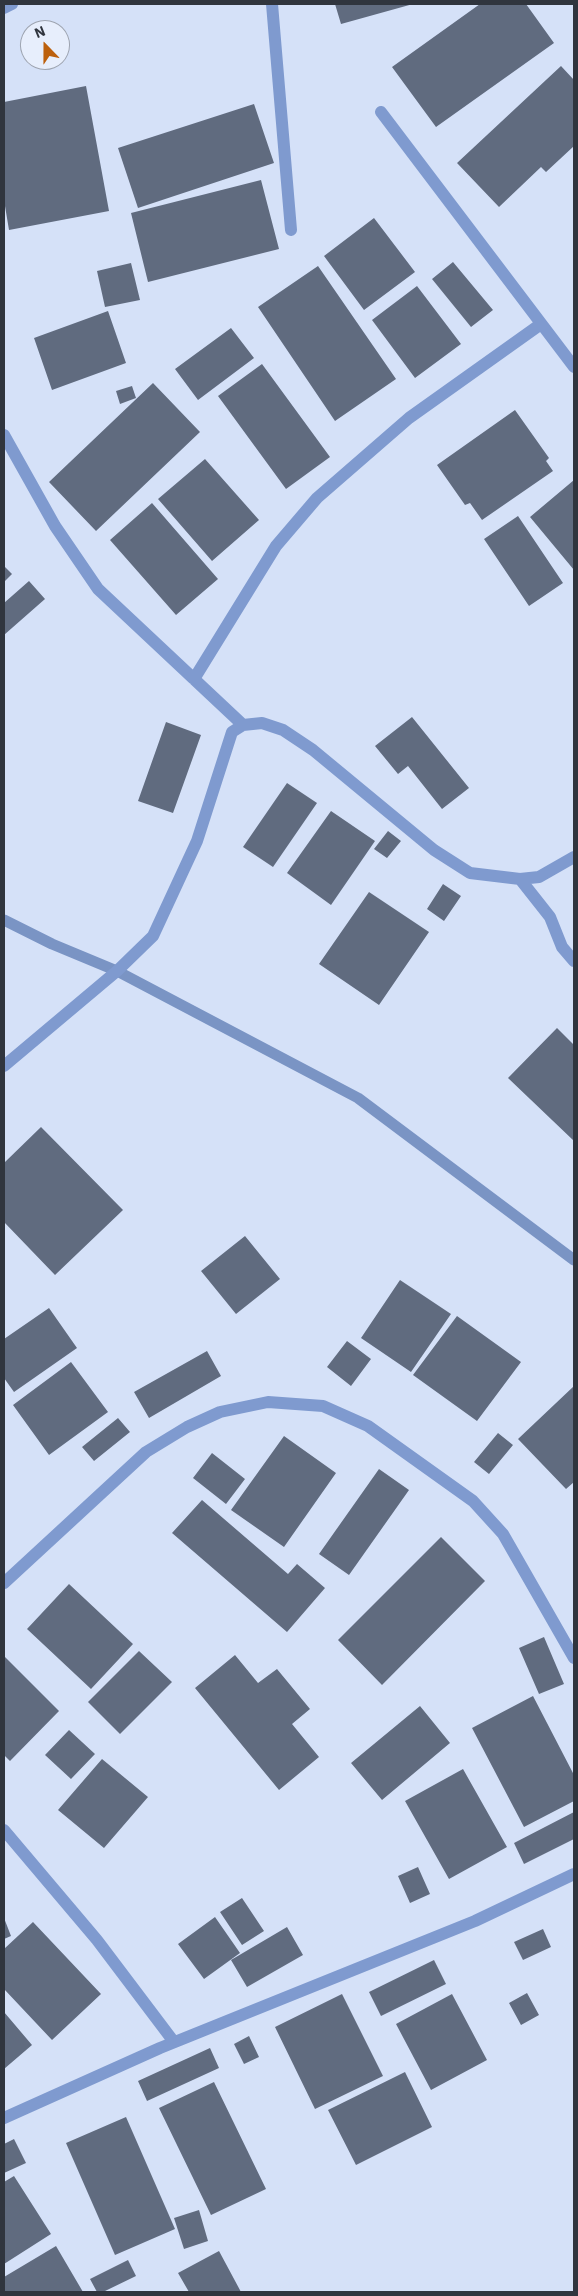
<!DOCTYPE html>
<style>
body{margin:0}
#map{position:relative;width:578px;height:2296px;overflow:hidden;background:#d5e1f8;font-family:"IBM Plex Sans",sans-serif}
canvas{display:block}
.frame{position:absolute;inset:0;border:5px solid #30353e;pointer-events:none}
.north{position:absolute;left:20px;top:20px;width:50px;height:50px;box-sizing:border-box;background:#e7eefc;border:1px solid #9ea4b0;border-radius:50%;rotate:338deg;font-size:14px;font-weight:700;line-height:20px;text-align:center;color:#30353e}
.north::after{content:'';display:block;margin:auto;width:18px;height:22px;background:#bc600d;clip-path:polygon(50% 0,100% 100%,50% 72%,0 100%)}
</style>
<div id="map">
<canvas width="578" height="2296"></canvas>
<div class="frame"></div>
<div class="north">N</div>
</div>
<script>
const ctx = document.querySelector('canvas').getContext('2d');
ctx.lineJoin = 'round';
const toPath = rows => new Path2D(rows.map(r => 'M' + r).join(''));
function strokePath(path, color, width, dash) { ctx.strokeStyle = color; ctx.lineWidth = width; ctx.lineCap = dash ? 'butt' : 'round'; ctx.setLineDash(dash || []); ctx.stroke(path); }
function fillPath(path, color) { ctx.fillStyle = color; ctx.fill(path, 'evenodd'); }
strokePath(toPath([
 [4,920,52,944,117,971,358,1098,574,1260]
]), '#7a94c4', 11);
fillPath(toPath([
 [335,4,413,4,341,24],
 [480,4,526,4,554,43,436,127,392,67],
 [561,66,574,80,574,146,546,172,541,167,499,207,457,163],
 [86,86,109,211,9,230,4,200,4,102],
 [254,104,274,163,138,208,118,148],
 [261,180,279,249,148,282,131,213],
 [374,218,415,272,364,310,324,256],
 [453,262,493,310,471,327,432,279],
 [131,263,140,300,105,307,97,271],
 [318,266,396,379,335,421,258,307],
 [417,286,461,344,415,378,372,320],
 [108,311,126,363,52,390,34,338],
 [231,328,254,358,198,400,175,369],
 [262,364,330,457,286,489,218,396],
 [153,383,200,432,96,531,49,482],
 [132,386,136,398,120,404,116,391],
 [515,410,549,458,546,461,553,471,482,520,470,503,465,505,437,465],
 [205,459,259,520,212,561,158,499],
 [574,480,574,570,530,517],
 [152,503,218,579,176,615,110,540],
 [518,516,563,583,529,606,484,539],
 [4,566,12,574,4,582],
 [29,581,45,599,4,635,4,603],
 [412,717,469,788,442,809,408,766,398,774,375,746],
 [166,722,201,735,173,813,138,801],
 [287,783,317,803,273,867,243,847],
 [331,811,375,841,331,905,287,873],
 [388,831,401,841,387,858,374,849],
 [443,884,461,896,444,921,427,909],
 [369,892,429,932,379,1005,319,964],
 [557,1028,574,1045,574,1141,508,1078],
 [41,1127,123,1210,55,1275,4,1222,4,1163],
 [245,1236,280,1279,236,1314,201,1271],
 [400,1280,451,1314,411,1372,361,1338],
 [49,1308,77,1348,14,1392,4,1378,4,1339],
 [457,1316,521,1362,477,1421,413,1375],
 [347,1341,371,1359,351,1386,327,1367],
 [207,1351,221,1376,149,1418,134,1392],
 [71,1362,108,1412,49,1455,13,1405],
 [574,1386,574,1482,566,1489,518,1439],
 [118,1418,130,1432,94,1461,82,1447],
 [498,1433,513,1445,489,1474,474,1462],
 [284,1436,336,1473,284,1547,231,1510],
 [212,1453,245,1479,226,1504,193,1478],
 [379,1469,409,1490,349,1575,319,1554],
 [202,1500,288,1574,297,1564,325,1588,287,1632,172,1533],
 [441,1537,485,1581,382,1685,338,1640],
 [69,1584,133,1644,91,1689,27,1629],
 [544,1637,564,1684,539,1694,519,1648],
 [139,1651,172,1682,120,1734,88,1702],
 [235,1655,258,1683,277,1669,310,1709,292,1724,319,1757,279,1790,195,1688],
 [4,1656,59,1711,10,1761,4,1755],
 [533,1696,574,1775,574,1801,524,1827,472,1728],
 [420,1706,450,1743,382,1800,351,1763],
 [69,1730,95,1754,71,1779,45,1755],
 [102,1759,148,1797,104,1848,58,1810],
 [463,1769,507,1847,449,1879,405,1801],
 [574,1812,574,1839,524,1864,514,1843],
 [418,1867,430,1894,410,1903,398,1876],
 [242,1898,264,1931,242,1945,220,1912],
 [215,1917,240,1953,204,1979,178,1944],
 [4,1918,11,1936,4,1939],
 [33,1922,101,1994,52,2040,4,1989,4,1949],
 [287,1927,303,1955,247,1987,231,1960],
 [543,1929,551,1947,523,1960,514,1942],
 [434,1960,446,1984,381,2016,369,1992],
 [527,1993,539,2015,521,2025,509,2003],
 [342,1994,383,2076,315,2109,275,2027],
 [452,1994,487,2060,431,2090,396,2024],
 [4,2012,32,2045,4,2069],
 [249,2036,259,2057,244,2064,234,2044],
 [210,2048,219,2068,147,2101,138,2081],
 [405,2072,432,2127,356,2165,328,2110],
 [214,2082,266,2189,211,2215,159,2108],
 [126,2117,175,2229,115,2255,66,2143],
 [14,2139,26,2163,4,2173,4,2144],
 [14,2176,51,2234,4,2264,4,2182],
 [199,2210,208,2241,184,2249,174,2218],
 [56,2246,83,2292,4,2292,4,2277],
 [219,2251,241,2292,189,2292,178,2273],
 [128,2260,136,2276,103,2292,97,2292,90,2279]
]), '#606b7f');
strokePath(toPath([
 [272,4,291,230],
 [4,8,12,4],
 [381,112,574,367],
 [4,435,55,526,98,589,243,725],
 [194,679,276,546,317,498,409,418,541,324],
 [520,879,550,917,562,947,574,961],
 [4,1066,117,971,153,936,197,841,232,732,243,725,262,723,283,730,313,750,434,850,470,873,520,879,539,877,574,857],
 [4,1583,146,1452,187,1427,220,1412,268,1402,323,1406,368,1426,473,1501,503,1534,574,1658],
 [4,1830,97,1940,174,2042],
 [4,2118,160,2048,475,1921,574,1874]
]), '#7f9acf', 12);
</script>
